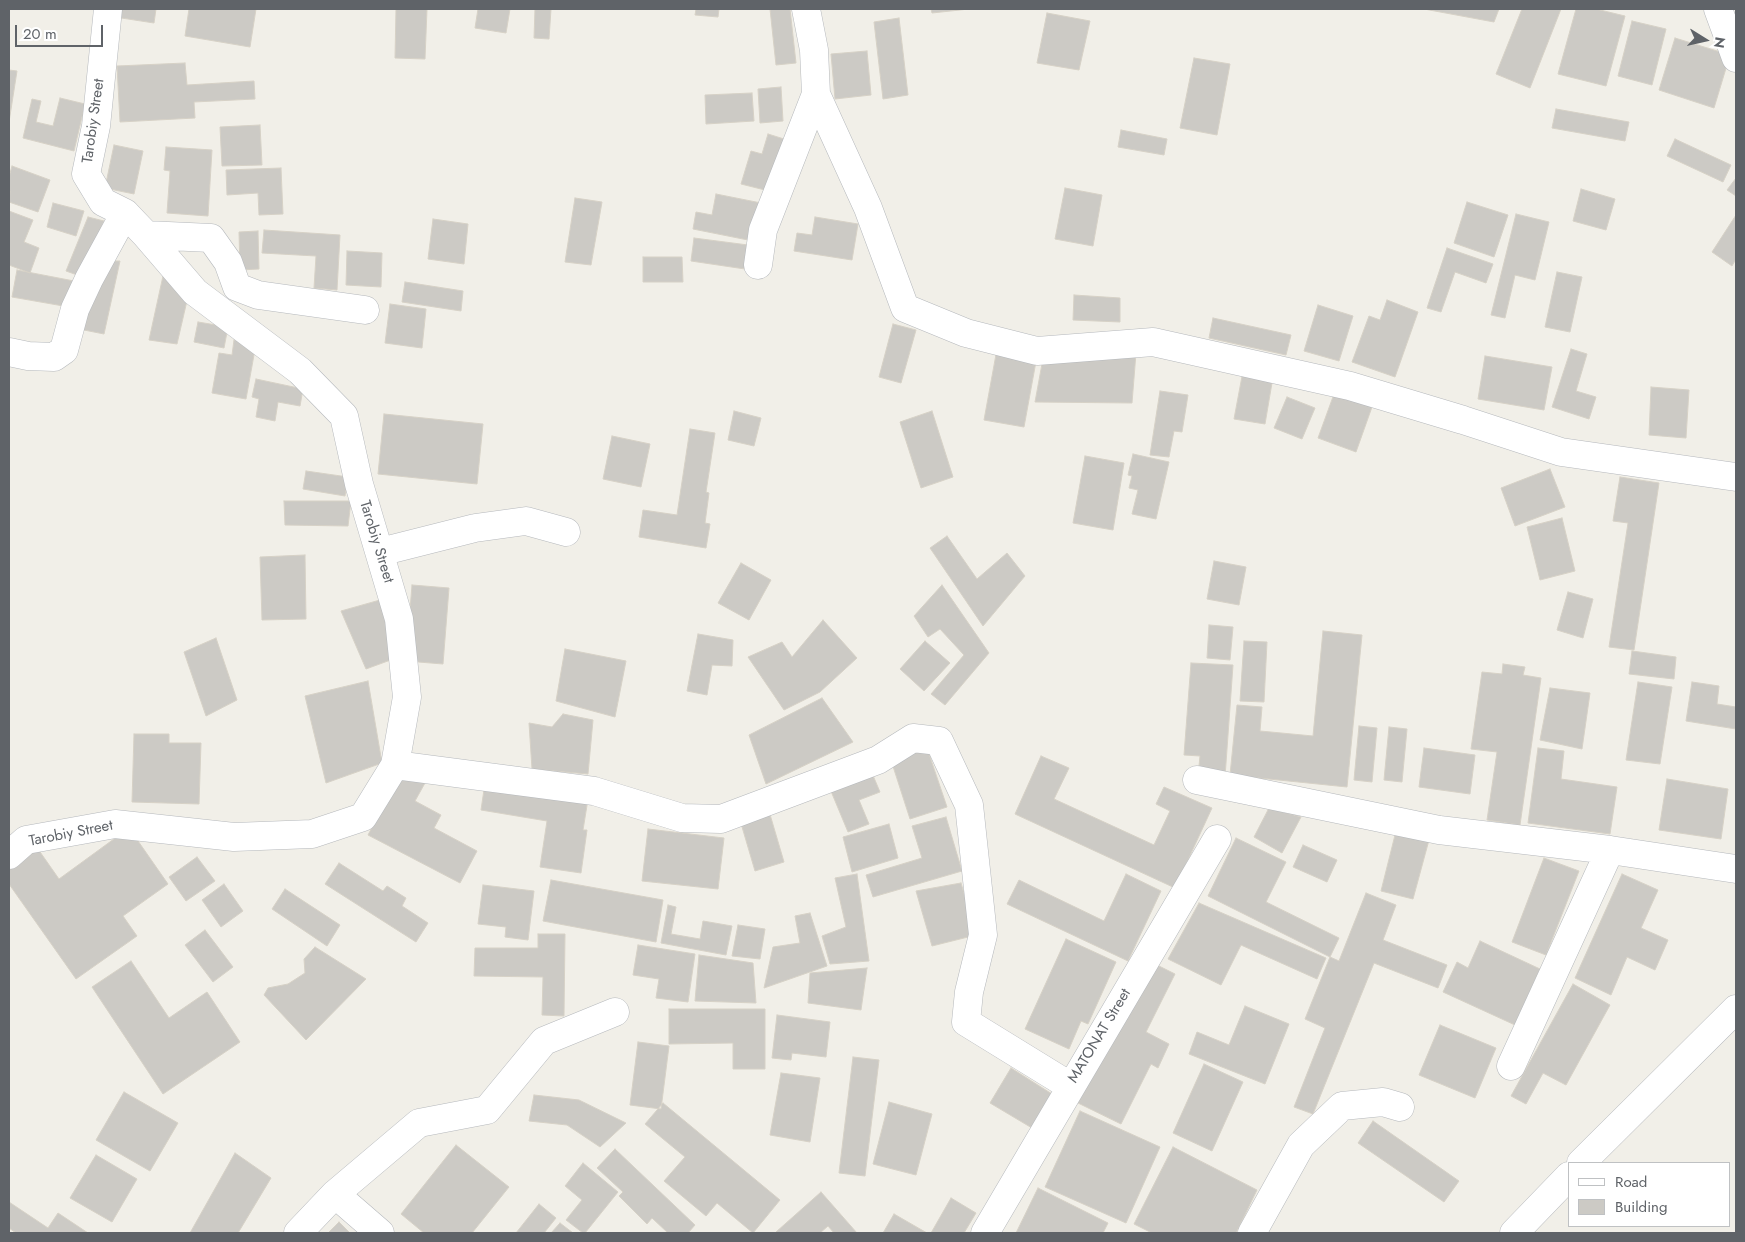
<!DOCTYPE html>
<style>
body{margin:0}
#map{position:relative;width:1745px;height:1242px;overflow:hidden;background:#f1efe8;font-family:Jost,sans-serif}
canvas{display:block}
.frame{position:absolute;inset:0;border:10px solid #5f6368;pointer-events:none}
.legend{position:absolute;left:1568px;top:1162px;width:162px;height:65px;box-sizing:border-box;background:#fff;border:1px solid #bfc1c3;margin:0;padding:6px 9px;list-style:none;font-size:15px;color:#5f6368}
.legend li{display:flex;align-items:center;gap:10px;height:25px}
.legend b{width:25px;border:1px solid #bfc1c3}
.north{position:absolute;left:1680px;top:15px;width:50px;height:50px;-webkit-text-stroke:4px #fff;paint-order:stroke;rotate:100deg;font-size:14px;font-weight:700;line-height:20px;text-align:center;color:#5f6368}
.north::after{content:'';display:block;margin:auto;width:18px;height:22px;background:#5f6368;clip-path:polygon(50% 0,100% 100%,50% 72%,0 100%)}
.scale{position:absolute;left:15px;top:25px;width:88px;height:22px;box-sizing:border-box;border:2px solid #5f6368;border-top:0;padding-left:6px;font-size:15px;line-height:18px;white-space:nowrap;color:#5f6368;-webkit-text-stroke:4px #fff;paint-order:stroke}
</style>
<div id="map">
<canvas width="1745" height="1242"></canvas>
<div class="frame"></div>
<ul class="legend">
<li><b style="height:6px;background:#fff"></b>Road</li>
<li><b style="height:14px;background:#cccac5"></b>Building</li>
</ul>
<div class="north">N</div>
<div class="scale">20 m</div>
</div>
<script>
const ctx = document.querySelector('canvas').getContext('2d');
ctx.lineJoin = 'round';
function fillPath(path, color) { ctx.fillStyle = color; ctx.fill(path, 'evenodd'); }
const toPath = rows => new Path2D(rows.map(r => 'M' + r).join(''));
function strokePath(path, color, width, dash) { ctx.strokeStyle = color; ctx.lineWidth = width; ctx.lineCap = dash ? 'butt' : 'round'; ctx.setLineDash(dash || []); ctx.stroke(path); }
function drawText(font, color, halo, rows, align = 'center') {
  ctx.font = font + ' Jost,sans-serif'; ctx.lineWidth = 5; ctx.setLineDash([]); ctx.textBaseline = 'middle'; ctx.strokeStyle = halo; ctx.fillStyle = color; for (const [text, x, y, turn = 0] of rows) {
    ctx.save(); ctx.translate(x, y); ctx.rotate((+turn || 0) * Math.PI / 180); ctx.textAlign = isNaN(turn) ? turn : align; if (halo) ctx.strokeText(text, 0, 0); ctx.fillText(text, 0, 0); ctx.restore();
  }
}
const building = toPath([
 [116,9,156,9,154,23,115,17,116,9],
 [189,9,256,9,250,47,185,36,189,9],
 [396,9,427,9,425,59,395,58,396,9],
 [478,9,510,9,506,33,475,28,478,9],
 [535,9,551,9,549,39,534,38,535,9],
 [696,9,719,9,718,17,695,15,696,9],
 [770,9,790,9,796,63,776,65,770,9],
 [931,9,969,9,932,13,931,9],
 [1424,9,1499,9,1494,22,1424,9],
 [1522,9,1561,9,1530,88,1496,74,1522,9],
 [1576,9,1596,9,1625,16,1606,86,1558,74,1576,9],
 [1047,13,1090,21,1079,70,1037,63,1047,13],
 [899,18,908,95,883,99,874,22,899,18],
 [1632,21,1666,29,1652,85,1618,76,1632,21],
 [1675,38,1730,55,1714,108,1659,90,1675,38],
 [867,51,871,95,835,99,831,54,867,51],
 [1194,58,1230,64,1217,135,1180,128,1194,58],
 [185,63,187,85,254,81,255,99,194,102,195,118,120,122,117,66,185,63],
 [9,70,17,71,9,122,9,70],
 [781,87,783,121,760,123,758,89,781,87],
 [752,93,754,121,706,124,705,95,752,93],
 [60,98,85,104,74,151,23,138,32,99,41,101,36,122,53,126,60,98],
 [1556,109,1629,122,1625,141,1552,128,1556,109],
 [260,125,262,165,222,166,220,127,260,125],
 [1121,130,1167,139,1164,155,1118,147,1121,130],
 [768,134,784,139,769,191,741,184,751,151,762,154,768,134],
 [1675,139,1731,165,1723,182,1667,156,1675,139],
 [114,145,143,151,134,194,105,188,114,145],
 [166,147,212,150,208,216,167,213,170,171,164,170,166,147],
 [12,166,50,180,38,212,9,202,10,191,9,190,9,177,12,166],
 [281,168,283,214,259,215,258,193,227,195,226,170,281,168],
 [1736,178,1736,196,1727,190,1736,178],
 [1065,188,1102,195,1093,246,1055,239,1065,188],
 [1581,189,1615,199,1606,230,1573,221,1581,189],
 [716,194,761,203,753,241,693,229,696,212,712,215,716,194],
 [575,198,602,202,591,265,565,262,575,198],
 [1467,202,1508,215,1494,257,1454,243,1467,202],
 [53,203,84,211,76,236,47,227,53,203],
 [9,211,33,220,24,242,39,248,30,273,9,265,9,211],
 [1516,214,1549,222,1535,280,1515,275,1505,318,1491,315,1516,214],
 [1736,215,1736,259,1732,266,1712,252,1736,215],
 [88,217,104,221,80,276,66,271,88,217],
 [815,217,858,224,852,260,794,251,797,233,812,235,815,217],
 [433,219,468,224,464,264,428,259,433,219],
 [264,230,340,235,337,290,314,288,316,256,262,253,264,230],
 [258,231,259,269,240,270,239,232,258,231],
 [694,238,748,245,745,269,691,261,694,238],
 [1447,248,1493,264,1486,283,1455,272,1441,312,1427,308,1447,248],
 [347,251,382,253,381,287,346,285,347,251],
 [643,257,682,257,683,282,643,282,643,257],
 [107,261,120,261,104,334,74,328,107,261],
 [17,270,74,281,69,307,12,297,17,270],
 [1557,272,1582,277,1570,332,1545,327,1557,272],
 [163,276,189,292,177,344,149,340,163,276],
 [405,282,463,291,461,311,402,302,405,282],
 [1074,295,1120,298,1120,322,1073,320,1074,295],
 [1387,300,1418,312,1395,377,1352,362,1369,316,1380,320,1387,300],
 [390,304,426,309,422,348,385,343,390,304],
 [1318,305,1353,316,1339,361,1304,351,1318,305],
 [1213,318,1291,335,1286,355,1209,338,1213,318],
 [198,322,228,327,224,348,194,342,198,322],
 [893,324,916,330,901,383,879,377,893,324],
 [234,340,256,344,246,399,212,393,219,353,232,355,234,340],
 [997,349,1037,356,1024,427,984,420,997,349],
 [1571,349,1587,354,1576,391,1596,397,1589,419,1552,407,1571,349],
 [1044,353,1136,353,1132,403,1035,402,1044,353],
 [1485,356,1552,367,1544,410,1478,399,1485,356],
 [1243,371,1273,377,1265,424,1234,419,1243,371],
 [256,379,303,389,300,406,278,402,275,421,256,417,259,399,252,397,256,379],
 [1651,387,1689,390,1686,438,1649,435,1651,387],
 [1160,391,1188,395,1182,432,1174,431,1169,457,1150,455,1160,391],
 [1334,394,1372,407,1356,452,1318,438,1334,394],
 [1287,397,1315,408,1302,439,1274,428,1287,397],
 [734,411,761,418,754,446,728,440,734,411],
 [932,411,953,477,921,488,900,422,932,411],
 [384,414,483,424,477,484,378,474,384,414],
 [690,429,715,433,706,492,709,493,705,523,710,524,706,548,639,537,643,510,677,515,690,429],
 [612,436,650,444,641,487,603,479,612,436],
 [1133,454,1169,462,1156,519,1132,514,1138,490,1129,488,1132,476,1128,475,1133,454],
 [1085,456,1124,463,1113,530,1073,523,1085,456],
 [1550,469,1565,507,1515,526,1501,488,1550,469],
 [306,471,348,477,345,496,303,489,306,471],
 [1620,477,1659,483,1634,650,1609,647,1628,523,1613,521,1620,477],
 [284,501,351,501,348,526,285,525,284,501],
 [1562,518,1575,571,1540,580,1527,527,1562,518],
 [947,536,977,579,1007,553,1025,576,983,626,930,548,947,536],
 [305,555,306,619,262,620,260,557,305,555],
 [1214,561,1246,567,1239,605,1207,599,1214,561],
 [741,563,771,580,749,620,718,603,741,563],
 [412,585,449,588,443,664,406,661,412,585],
 [942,585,989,653,945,705,931,694,964,655,940,629,928,637,914,616,942,585],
 [1568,592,1593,599,1583,638,1557,630,1568,592],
 [380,600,396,658,366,669,341,611,380,600],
 [823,620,857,658,820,692,784,710,748,657,782,642,792,657,823,620],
 [1209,625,1233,627,1230,660,1207,658,1209,625],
 [1323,631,1362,635,1347,787,1230,775,1237,705,1262,707,1260,731,1313,736,1323,631],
 [698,634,733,640,732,666,712,665,707,695,687,691,698,634],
 [216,638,237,700,206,716,184,652,216,638],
 [925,641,950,663,924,691,900,669,925,641],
 [1244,641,1267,642,1264,702,1240,701,1244,641],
 [565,649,626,661,615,717,556,701,565,649],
 [1632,651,1676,657,1674,679,1629,674,1632,651],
 [1191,663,1233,665,1225,777,1198,776,1200,756,1184,755,1191,663],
 [1503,664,1525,667,1523,675,1541,678,1520,825,1487,820,1497,752,1471,749,1482,672,1502,674,1503,664],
 [368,681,382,763,326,783,305,696,368,681],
 [1638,682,1672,687,1660,764,1626,760,1638,682],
 [1692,682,1719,686,1717,704,1736,707,1736,729,1686,721,1692,682],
 [1550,688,1590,693,1582,749,1540,740,1550,688],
 [822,698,853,742,766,784,749,735,822,698],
 [563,714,593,720,588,774,532,769,529,723,552,727,563,714],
 [1359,726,1377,728,1372,782,1354,780,1359,726],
 [1389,727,1407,729,1402,782,1384,780,1389,727],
 [134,734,169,734,169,743,201,743,199,804,132,802,134,734],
 [926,745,947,807,910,819,890,757,926,745],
 [1424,748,1475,755,1470,794,1419,787,1424,748],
 [1538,748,1564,751,1561,779,1617,787,1610,834,1528,823,1538,748],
 [1041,756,1069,768,1054,799,1154,845,1170,811,1156,804,1164,787,1212,808,1175,888,1015,814,1041,756],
 [869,766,880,792,859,800,869,824,848,832,828,784,869,766],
 [402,771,425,783,415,801,441,815,434,828,477,851,460,883,368,835,402,771],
 [1667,779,1728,789,1721,839,1659,830,1667,779],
 [485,783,588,799,583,830,587,830,581,873,540,867,547,821,481,810,485,783],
 [1269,808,1301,817,1282,853,1254,837,1269,808],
 [769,811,784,862,755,871,740,820,769,811],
 [946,817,962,871,873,897,866,875,922,858,912,826,946,817],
 [889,824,898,858,852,872,843,837,889,824],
 [129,828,168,884,123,916,137,936,76,979,9,884,9,870,38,849,59,879,129,828],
 [648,829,724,838,718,889,642,881,648,829],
 [1396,831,1429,840,1413,899,1381,891,1396,831],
 [1236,838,1286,862,1266,902,1339,938,1330,957,1208,896,1236,838],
 [1303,845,1337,860,1327,882,1293,867,1303,845],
 [197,857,215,881,186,901,169,877,197,857],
 [1544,858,1579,871,1546,955,1512,942,1544,858],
 [339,863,383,891,387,886,406,898,402,906,428,923,416,942,325,884,339,863],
 [857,874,869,961,830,964,822,936,846,927,835,878,857,874],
 [1126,874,1161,891,1128,961,1007,904,1019,880,1104,921,1126,874],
 [1622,874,1658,890,1641,928,1668,940,1655,970,1627,957,1611,995,1575,978,1622,874],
 [551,880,663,900,656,942,543,921,551,880],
 [961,883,976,935,932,946,916,891,961,883],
 [224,884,243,911,221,927,202,900,224,884],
 [483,885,534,891,528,940,505,937,506,927,478,924,483,885],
 [285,889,340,925,327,946,272,909,285,889],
 [1366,893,1396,905,1383,940,1447,965,1438,988,1374,963,1313,1114,1294,1107,1325,1028,1305,1019,1330,957,1339,961,1366,893],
 [1199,903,1326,958,1317,979,1241,945,1221,985,1168,959,1199,903],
 [668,905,676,907,671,934,700,939,703,921,732,926,726,955,661,943,668,905],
 [810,913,827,966,764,988,773,947,800,943,795,916,810,913],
 [738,925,765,929,760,959,732,956,738,925],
 [205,930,233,967,213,982,185,945,205,930],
 [538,934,565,934,564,1016,542,1015,543,977,474,976,475,948,538,948,538,934],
 [1066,939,1116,962,1088,1024,1081,1021,1069,1049,1025,1029,1066,939],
 [1480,941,1540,969,1515,1025,1443,992,1457,962,1468,968,1480,941],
 [638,945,695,954,688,1002,656,998,659,979,633,975,638,945],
 [315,947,366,979,306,1040,264,995,268,988,288,984,305,973,304,959,315,947],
 [699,955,753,963,756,1003,695,1001,699,955],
 [131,961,169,1018,207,992,240,1042,163,1094,92,987,131,961],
 [1149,961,1175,974,1146,1032,1169,1044,1158,1068,1151,1064,1121,1124,1078,1103,1149,961],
 [867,968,861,1010,808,1003,810,973,867,968],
 [1573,984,1610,1005,1566,1085,1543,1073,1526,1104,1511,1096,1573,984],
 [1245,1006,1289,1024,1265,1084,1189,1054,1197,1032,1229,1045,1245,1006],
 [669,1009,765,1009,765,1069,733,1069,733,1043,669,1044,669,1009],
 [777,1015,830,1022,826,1057,792,1053,791,1060,772,1058,777,1015],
 [1440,1025,1496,1048,1475,1098,1419,1075,1440,1025],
 [638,1042,669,1046,661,1109,630,1105,638,1042],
 [853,1057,879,1060,865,1176,839,1173,853,1057],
 [1204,1064,1243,1082,1212,1151,1173,1133,1204,1064],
 [1011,1068,1052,1094,1032,1128,990,1103,1011,1068],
 [781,1073,820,1078,810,1142,770,1135,781,1073],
 [124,1092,178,1123,150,1171,96,1140,124,1092],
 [534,1095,579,1100,626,1123,600,1147,567,1125,529,1121,534,1095],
 [889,1102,932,1114,916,1175,873,1164,889,1102],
 [663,1103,780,1200,753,1233,717,1203,706,1216,664,1181,685,1157,645,1124,663,1103],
 [1080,1111,1160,1147,1126,1223,1045,1187,1080,1111],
 [1373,1121,1459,1181,1444,1202,1358,1143,1373,1121],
 [456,1145,509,1187,472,1233,424,1233,401,1214,456,1145],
 [1173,1147,1257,1190,1236,1233,1152,1233,1134,1224,1173,1147],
 [615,1149,695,1225,688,1233,668,1233,652,1218,647,1224,619,1196,623,1192,597,1168,615,1149],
 [235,1153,271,1178,238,1233,190,1233,235,1153],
 [96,1155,137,1179,112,1222,70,1198,96,1155],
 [583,1163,618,1192,585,1233,583,1233,566,1220,582,1200,565,1186,583,1163],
 [1038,1188,1108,1223,1103,1233,1016,1233,1038,1188],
 [821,1192,857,1233,834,1233,828,1226,820,1233,777,1233,776,1232,821,1192],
 [951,1198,976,1213,964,1233,931,1233,951,1198],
 [9,1202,48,1228,58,1213,88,1233,16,1233,9,1228,9,1202],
 [539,1204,556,1218,544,1233,516,1233,539,1204],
 [894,1214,927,1233,883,1233,894,1214],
 [339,1222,350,1233,328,1233,339,1222],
 [560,1223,573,1233,551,1233,560,1223]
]);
fillPath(building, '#cccac5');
strokePath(building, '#d6d1c6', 1);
const minor = toPath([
 [806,9,814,50,816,94,868,208,905,308,966,333,1037,351,1153,342,1350,386,1463,420,1561,452,1736,477],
 [1718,9,1736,58],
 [146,235,211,238,228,262,237,287,258,295,365,310],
 [758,265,763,230,816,94],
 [9,352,28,356,54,357,64,350,75,309,89,279,125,213],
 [380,552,475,528,526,521,566,532],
 [395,765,594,791,682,818,721,819,878,760,913,738,939,741,969,805,983,935,969,992,966,1022,1070,1086],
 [1197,780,1439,830,1610,850,1736,869],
 [9,855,26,840,115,824,234,837,312,834,363,817,395,765,407,697,399,619,359,484,344,416,300,371,195,292,146,235,125,213,103,202,86,174,96,126,108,9],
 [1511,1066,1610,850],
 [1581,1163,1736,1009],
 [335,1194,380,1233],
 [298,1233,335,1194,419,1123,487,1110,544,1041,615,1012],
 [985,1233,1217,839],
 [1252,1233,1301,1145,1342,1106,1383,1102,1400,1107],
 [1514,1233,1569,1176]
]);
strokePath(minor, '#b5b8bc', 29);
strokePath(minor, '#fff', 28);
drawText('15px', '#5f6368', '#fff', [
 ["Tarobiy Street",94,121,-82],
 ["Tarobiy Street",376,542,73],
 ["Tarobiy Street",71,834,-11],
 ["MATONAT Street",1100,1036,-59]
]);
</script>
